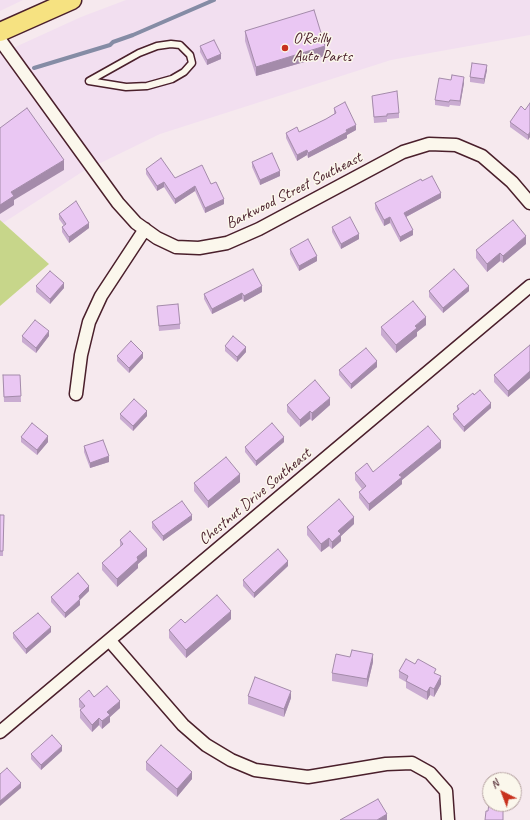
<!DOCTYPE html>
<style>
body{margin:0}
#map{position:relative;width:530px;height:820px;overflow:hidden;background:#f6e9ee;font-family:Caveat,sans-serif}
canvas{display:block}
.north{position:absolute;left:482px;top:772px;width:40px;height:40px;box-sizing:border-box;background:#fbf7ec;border:1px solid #b4a19f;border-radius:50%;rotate:318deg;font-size:11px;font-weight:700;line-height:16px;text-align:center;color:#4a1f2b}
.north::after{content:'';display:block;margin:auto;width:14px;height:18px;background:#c8321e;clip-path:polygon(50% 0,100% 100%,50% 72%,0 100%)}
</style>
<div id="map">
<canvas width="530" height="820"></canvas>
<div class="north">N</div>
</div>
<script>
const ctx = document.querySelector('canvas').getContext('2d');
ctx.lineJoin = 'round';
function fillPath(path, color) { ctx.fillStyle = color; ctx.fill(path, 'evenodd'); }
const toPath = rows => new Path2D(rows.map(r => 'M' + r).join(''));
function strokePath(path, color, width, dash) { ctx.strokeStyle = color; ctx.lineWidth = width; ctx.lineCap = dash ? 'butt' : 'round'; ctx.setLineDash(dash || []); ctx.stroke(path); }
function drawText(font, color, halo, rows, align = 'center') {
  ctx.font = font + ' Caveat,sans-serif'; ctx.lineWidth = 3; ctx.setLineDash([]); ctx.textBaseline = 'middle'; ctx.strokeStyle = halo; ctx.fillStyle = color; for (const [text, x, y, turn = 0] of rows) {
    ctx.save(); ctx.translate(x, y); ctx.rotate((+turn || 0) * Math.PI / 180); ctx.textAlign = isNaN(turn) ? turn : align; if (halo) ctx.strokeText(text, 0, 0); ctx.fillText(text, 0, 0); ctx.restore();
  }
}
fillPath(toPath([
 [0,0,23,0,0,11],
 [126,0,530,0,530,35,391,60,160,134,82,172,3,223,0,220,0,54,81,17]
]), '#f2dff0');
fillPath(toPath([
 [0,220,49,264,0,306]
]), '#c7d68a');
strokePath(toPath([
 [34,68,110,45,113,42,133,35,214,0]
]), '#858ca5', 4);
const lane = toPath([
 [171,44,180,45,190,55,192,63,184,72,172,79,147,86,126,87,89,81,139,53,157,46,171,44]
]);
const street = toPath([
 [0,40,118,203,136,223,157,238,176,247,199,248,227,243,259,229,403,152,429,144,456,145,482,156,512,182,530,203],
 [76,394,81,355,89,322,101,296,145,229],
 [110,641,183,725,206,745,231,760,255,770,308,777,386,764,412,763,430,773,446,791,448,820],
 [0,732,530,286]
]);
const primary = toPath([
 [0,32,72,0]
]);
strokePath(lane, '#4a1f2b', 9);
strokePath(street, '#4a1f2b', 15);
strokePath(primary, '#4a1f2b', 21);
strokePath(lane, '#fbf7ec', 6);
strokePath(street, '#fbf7ec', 12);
strokePath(primary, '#f6e281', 18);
fillPath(toPath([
 [245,31,325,56,256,76,245,41],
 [200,46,221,59,207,65,200,52],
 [487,70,484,84,470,82,470,77],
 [451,80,464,83,460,106,450,105,449,107,435,105,435,100],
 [372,96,399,113,399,118,387,119,387,122,374,123],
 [530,103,530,137,528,140,510,127,510,122,525,110],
 [334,108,356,130,347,135,347,138,308,158,307,155,297,161,286,138,286,133,299,132,326,119,334,114],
 [252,162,280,176,260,185,252,167],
 [146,169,175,178,211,184,224,204,205,213,195,191,175,204,164,187,157,191,146,174],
 [422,181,441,198,406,217,413,235,400,242,390,223,384,226,375,209,375,203],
 [59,214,89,228,69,243,62,232,62,227,64,226,59,219],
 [332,227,359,239,341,249,332,232],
 [526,244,503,263,500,261,487,272,476,258,476,250],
 [290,249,317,261,299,271,290,254],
 [36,286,64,288,50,304,36,292],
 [429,291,469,291,443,313,429,297],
 [262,292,244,302,242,299,212,314,204,299,204,294],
 [157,306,180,324,180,329,159,331],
 [426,325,417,332,417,336,396,353,381,335,381,327],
 [22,336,49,336,36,353,22,342],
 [530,345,530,378,508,397,494,382,494,375],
 [225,346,246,352,237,362,225,351],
 [117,356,143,358,129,373,117,361],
 [377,367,351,389,339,375,339,370],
 [3,375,20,375,21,402,4,402],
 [474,395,491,408,464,432,453,419,453,414,457,410,457,406],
 [287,405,330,405,312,421,310,419,300,427,287,412],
 [120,414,147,416,133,431,120,419],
 [21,437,48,442,37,455,21,442],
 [284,442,256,466,245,452,245,447],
 [84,446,109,462,90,468,84,452],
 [441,448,402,480,402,484,369,511,359,498,359,492,362,489,355,480,355,473,373,472],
 [240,482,208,508,194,491,194,483],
 [0,515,4,515,3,556,0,556],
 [192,520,163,541,152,528,152,522],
 [354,524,341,536,341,541,332,549,329,546,321,552,307,535,307,527],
 [120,540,147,556,138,564,138,568,117,587,102,570,102,563,120,547],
 [288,566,254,598,243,586,243,580],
 [89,591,80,599,80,605,65,618,51,602,51,597],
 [231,619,186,658,169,638,169,630,185,623],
 [51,632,26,654,13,638,13,633],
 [373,662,367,687,332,681,332,673],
 [399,671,436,674,441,684,434,697,430,695,427,700,406,688,406,682,399,678],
 [248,696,291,698,284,717,248,704],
 [94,697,120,708,110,717,110,722,102,729,99,725,92,732,80,718,80,710,81,709,79,707,79,699],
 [62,751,41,770,31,759,31,754],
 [146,762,192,779,177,797,146,770]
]), '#c9abd1');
fillPath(toPath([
 [325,46,325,56,256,76,256,67],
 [221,54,221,59,207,65,207,60],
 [487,65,487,70,484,84,484,79],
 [464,77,464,83,460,106,460,101],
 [356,125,356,130,347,135,347,138,308,158,308,153,346,130],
 [530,132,530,137,528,140,528,135],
 [307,150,307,155,297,161,297,155],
 [64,160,64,170,14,200,14,205,0,214,0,205,11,192],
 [280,171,280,176,260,185,260,180],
 [164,182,164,187,157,191,157,186],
 [195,186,195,191,175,204,175,199],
 [441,193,441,198,404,218,404,213],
 [224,199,224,204,205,213,205,208],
 [390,217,390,223,384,226,384,220],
 [89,223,89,228,69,243,69,237],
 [413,230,413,235,400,242,400,237],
 [359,234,359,239,341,249,341,244],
 [526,236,526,244,503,263,503,256],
 [500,253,500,261,487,272,487,264],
 [317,256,317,261,299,271,299,266],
 [64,283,64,288,50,304,50,299],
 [262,286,262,292,244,302,244,296],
 [469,286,469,291,443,313,443,308],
 [242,293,242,299,212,314,212,309],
 [426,317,426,325,417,332,417,336,396,353,396,345,415,326],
 [49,331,49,336,36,353,36,348],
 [246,347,246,352,237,362,237,357],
 [143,353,143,358,129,373,129,368],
 [377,361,377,367,351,389,351,384],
 [530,371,530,378,508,397,508,391],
 [330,398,330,405,312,421,312,413],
 [491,403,491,408,464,432,464,427],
 [147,411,147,416,133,431,133,426],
 [310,411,310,419,300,427,300,420],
 [48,436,48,442,37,455,37,450],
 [284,437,284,442,256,466,256,461],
 [441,441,441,448,402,480,402,484,369,511,369,504,399,475],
 [109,456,109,462,90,468,90,463],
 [240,474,240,482,208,508,208,501],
 [192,515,192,520,163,541,163,536],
 [354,517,354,524,341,536,341,541,332,549,332,542,338,531],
 [329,538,329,546,321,552,321,544],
 [147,549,147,556,138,564,138,568,117,587,117,579,137,557],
 [288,561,288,566,254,598,254,593],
 [89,586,89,591,79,601,79,596],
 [80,599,80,605,65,618,65,613],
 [231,611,231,619,186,658,186,650],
 [51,627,51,632,26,654,26,649],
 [373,654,373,662,367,687,367,679],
 [441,676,441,684,434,697,434,689],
 [430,687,430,695,427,700,427,692],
 [291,691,291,698,284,717,284,709],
 [120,701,120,708,110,717,110,722,102,729,102,721,107,712],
 [99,718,99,725,92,732,92,725],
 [62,746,62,751,41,770,41,765],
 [192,772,192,779,177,797,177,789],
 [21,783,21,788,0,806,0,801],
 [387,814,387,820,377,820]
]), '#a48baa');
const building = toPath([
 [314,10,325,46,256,67,245,31,314,10],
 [214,40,221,54,207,60,200,46,214,40],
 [472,63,487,65,484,79,470,77,472,63],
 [452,75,464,77,460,101,450,100,449,102,435,100,439,78,451,80,452,75],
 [397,91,399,113,387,114,387,116,374,117,372,96,397,91],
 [345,102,356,125,346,130,347,132,308,153,307,150,297,155,286,133,297,127,299,132,326,119,336,113,334,108,345,102],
 [530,103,530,132,528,135,510,122,521,106,525,110,530,103],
 [27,108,64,160,11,192,14,196,0,205,0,128,27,108],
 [272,153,280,171,260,180,252,162,272,153],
 [161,158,175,178,202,165,211,184,216,182,224,199,205,208,195,186,175,199,164,182,157,186,146,169,161,158],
 [432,176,441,193,404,213,413,230,400,237,390,217,384,220,375,203,421,179,422,181,432,176],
 [76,201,89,223,69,237,62,227,66,224,59,214,76,201],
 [350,217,359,234,341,244,332,227,350,217],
 [513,220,526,236,503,256,500,253,487,264,476,250,513,220],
 [308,239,317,256,299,266,290,249,308,239],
 [253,269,262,286,244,296,242,293,212,309,204,294,253,269],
 [454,269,469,286,443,308,429,291,454,269],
 [50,271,64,283,50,299,36,286,50,271],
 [413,301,426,317,415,326,417,328,396,345,381,327,413,301],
 [178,304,180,324,159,326,157,306,178,304],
 [35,320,49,331,36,348,22,336,35,320],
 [233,336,246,347,237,357,225,346,233,336],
 [131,341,143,353,129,368,117,356,131,341],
 [530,345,530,371,508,391,494,375,530,345],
 [366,348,377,361,351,384,339,370,366,348],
 [3,375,20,375,21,396,4,397,3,375],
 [315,380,330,398,312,413,310,411,300,420,287,405,315,380],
 [480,390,491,403,464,427,453,414,459,409,457,406,473,393,474,395,480,390],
 [134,399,147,411,133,426,120,414,134,399],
 [32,423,48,436,37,450,21,437,32,423],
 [272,423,284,437,256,461,245,447,272,423],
 [428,426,441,441,399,475,402,477,369,504,359,492,366,486,355,473,367,463,373,472,428,426],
 [103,440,109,456,90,463,84,446,103,440],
 [226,457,240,474,208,501,194,483,226,457],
 [339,499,354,517,338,531,341,534,332,542,329,538,321,544,307,527,339,499],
 [182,501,192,515,163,536,152,522,182,501],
 [0,515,4,515,3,551,0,551,0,515],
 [130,531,147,549,137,557,138,560,117,579,102,563,123,544,120,540,130,531],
 [278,549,288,561,254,593,243,580,278,549],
 [78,573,89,586,79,596,80,599,65,613,51,597,78,573],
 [217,595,231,611,186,650,169,630,181,619,185,623,217,595],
 [38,613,51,627,26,649,13,633,38,613],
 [352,650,373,654,367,679,332,673,336,654,350,657,352,650],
 [406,659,415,664,418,659,436,669,434,673,441,676,434,689,430,687,427,692,406,681,408,676,399,671,406,659],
 [255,677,291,691,284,709,248,696,255,677],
 [107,686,120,701,107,712,110,715,102,721,99,718,92,725,80,710,85,706,79,699,89,690,94,697,107,686],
 [52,735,62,746,41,765,31,754,52,735],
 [161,745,192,772,177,789,146,762,161,745],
 [7,768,21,783,0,801,0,774,7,768],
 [378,799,387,814,377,820,340,820,378,799],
 [489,803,490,803,490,804,503,804,503,820,485,820,486,811,488,811,489,803]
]);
fillPath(building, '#eac7f3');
strokePath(building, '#a48baa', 1);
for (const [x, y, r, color] of [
 [285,48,4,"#c8321e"]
]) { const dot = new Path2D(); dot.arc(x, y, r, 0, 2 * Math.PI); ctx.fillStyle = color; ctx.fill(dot); strokePath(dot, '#fbf7ec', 1.5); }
drawText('16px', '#4a1f2b', '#fbf7ec', [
 ["O'Reilly",293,39],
 ["Auto Parts",293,57]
], 'left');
drawText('16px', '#4a1f2b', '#fbf7ec', [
 ["Barkwood Street Southeast",294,191,-27],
 ["Chestnut Drive Southeast",255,497,-40]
]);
</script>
